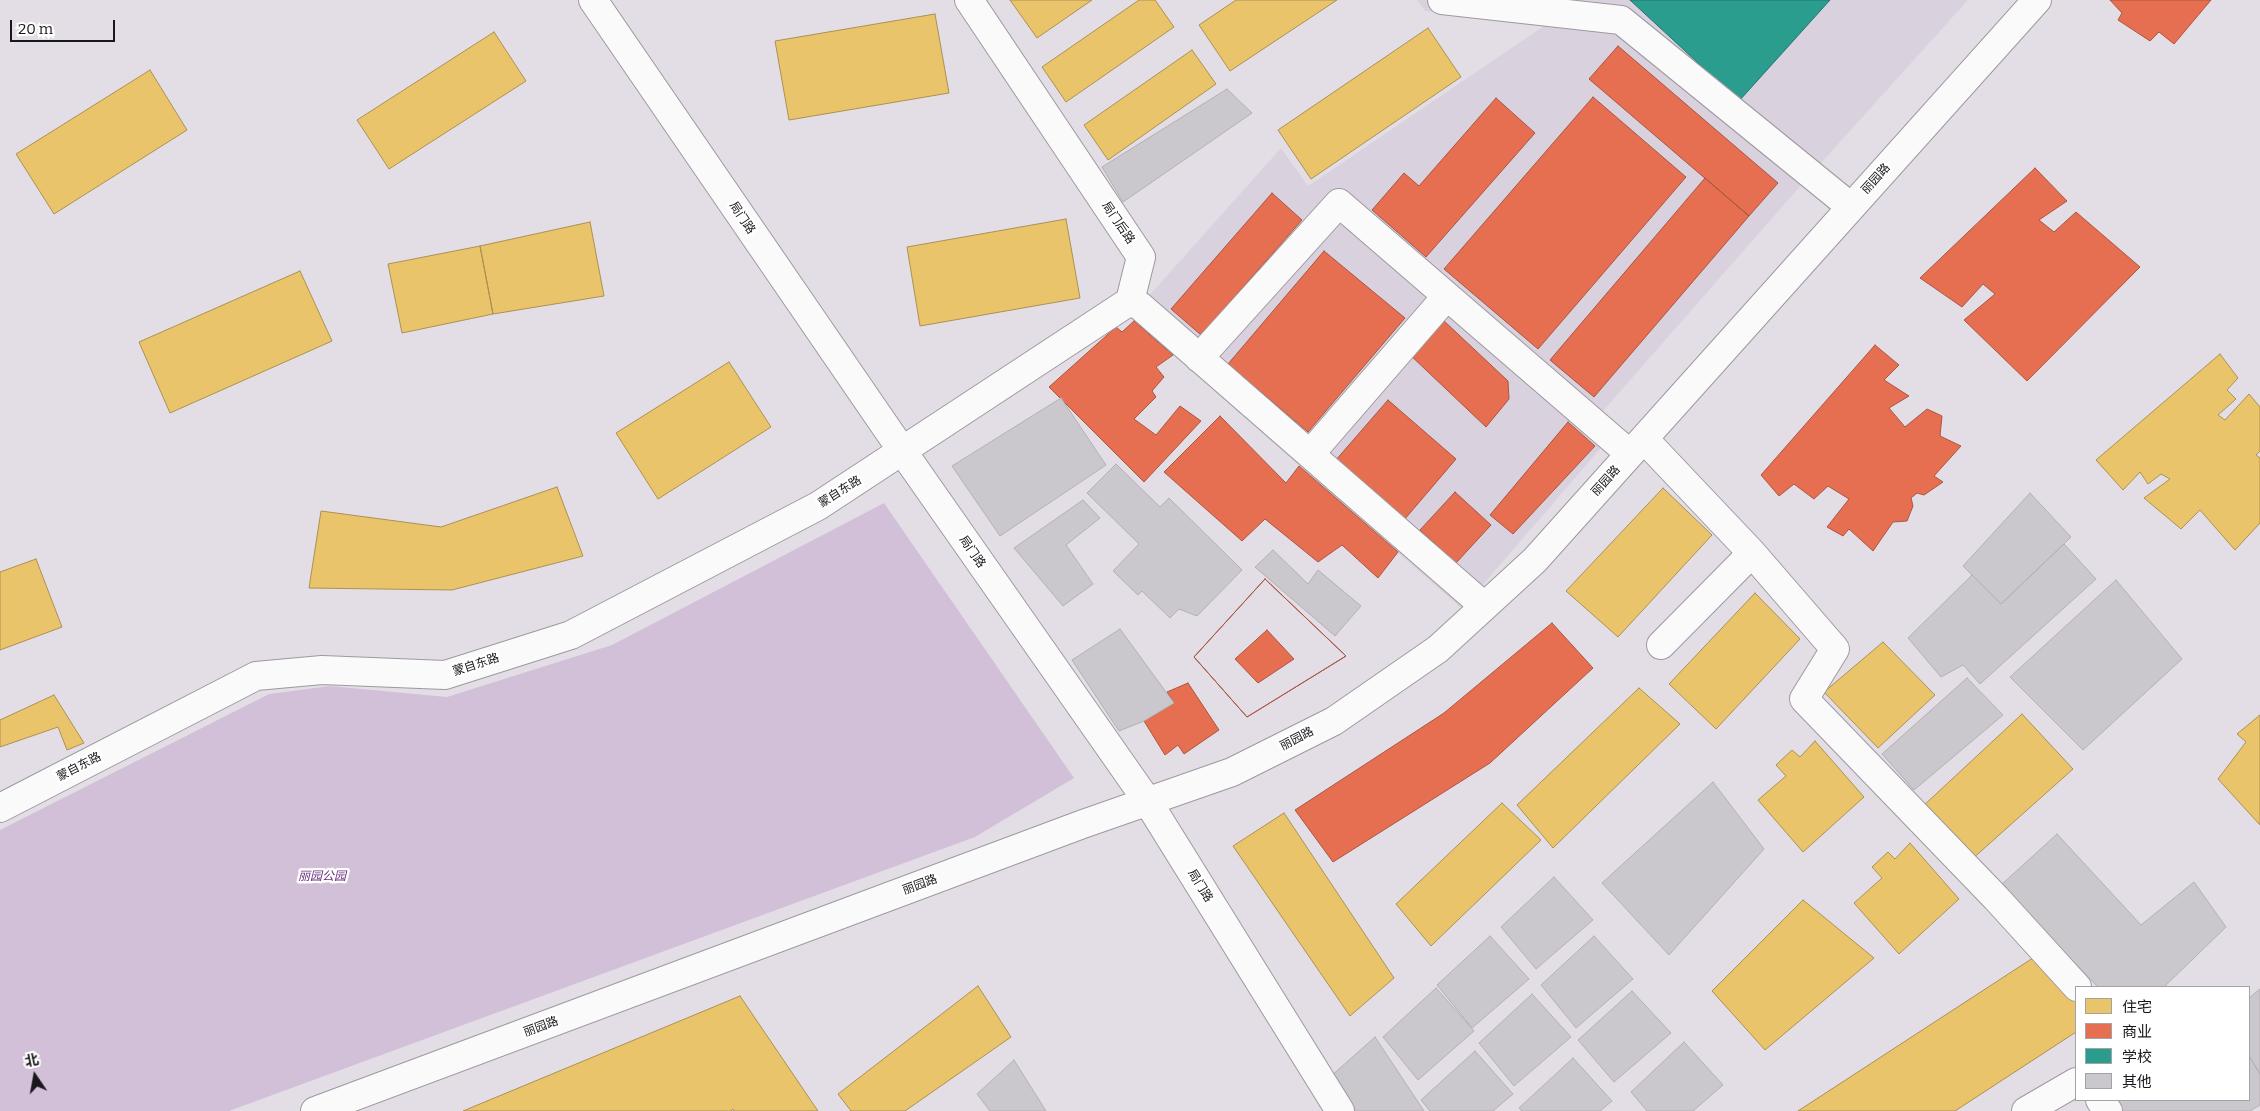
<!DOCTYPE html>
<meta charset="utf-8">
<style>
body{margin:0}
#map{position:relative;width:2260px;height:1111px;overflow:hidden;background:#e3dee5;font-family:Bitter,"Noto Sans SC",serif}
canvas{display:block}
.legend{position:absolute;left:2075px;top:986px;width:175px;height:115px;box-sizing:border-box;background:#fff;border:1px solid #a3a2a4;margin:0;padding:6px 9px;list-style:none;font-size:15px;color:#1a171c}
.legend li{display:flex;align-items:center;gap:10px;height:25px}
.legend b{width:25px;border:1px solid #a3a2a4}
.north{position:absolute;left:10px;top:1051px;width:50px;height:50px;-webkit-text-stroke:4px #fff;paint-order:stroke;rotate:348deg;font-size:14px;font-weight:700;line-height:20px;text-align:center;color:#1a171c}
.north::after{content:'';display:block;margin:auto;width:18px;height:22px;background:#1a171c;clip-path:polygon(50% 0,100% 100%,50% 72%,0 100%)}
.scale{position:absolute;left:10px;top:20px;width:105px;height:22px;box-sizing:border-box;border:2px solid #1a171c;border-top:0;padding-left:6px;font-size:15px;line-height:18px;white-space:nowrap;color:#1a171c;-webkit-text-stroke:4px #fff;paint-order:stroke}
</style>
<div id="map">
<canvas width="2260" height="1111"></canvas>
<ul class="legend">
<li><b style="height:14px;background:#e9c46a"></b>住宅</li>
<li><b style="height:14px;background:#e76f51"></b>商业</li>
<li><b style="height:14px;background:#2a9d8f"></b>学校</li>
<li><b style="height:14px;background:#cbc8cd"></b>其他</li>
</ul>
<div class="north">北</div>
<div class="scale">20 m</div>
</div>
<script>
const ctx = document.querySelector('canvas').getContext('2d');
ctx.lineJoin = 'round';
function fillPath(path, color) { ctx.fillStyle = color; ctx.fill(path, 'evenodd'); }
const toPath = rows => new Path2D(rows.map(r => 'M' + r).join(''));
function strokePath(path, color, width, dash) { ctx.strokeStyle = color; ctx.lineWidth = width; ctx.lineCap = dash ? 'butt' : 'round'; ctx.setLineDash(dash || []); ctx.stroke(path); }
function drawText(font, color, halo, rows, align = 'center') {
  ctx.font = font + ' Bitter,"Noto Sans SC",serif'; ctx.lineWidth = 5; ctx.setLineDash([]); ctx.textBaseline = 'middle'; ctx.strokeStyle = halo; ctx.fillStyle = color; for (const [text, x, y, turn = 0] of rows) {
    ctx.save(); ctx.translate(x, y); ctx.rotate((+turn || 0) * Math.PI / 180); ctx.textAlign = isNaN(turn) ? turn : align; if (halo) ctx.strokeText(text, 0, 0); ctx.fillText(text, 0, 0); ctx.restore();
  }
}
fillPath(toPath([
 [1417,0,1968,0,1803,183,1589,427,1606,442,1462,609,1130,317,1281,148,1308,186,1544,26,1425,11]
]), '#dad1de');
fillPath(toPath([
 [884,503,1074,778,975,837,229,1111,0,1111,0,830,269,694,330,686,447,697,612,645]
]), '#d2c0d9');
const homes = toPath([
 [1010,0,1092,0,1037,38,1010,0],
 [1139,0,1155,0,1174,27,1066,102,1042,67,1139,0],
 [1236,0,1337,0,1230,71,1199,25,1236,0],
 [935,14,949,93,789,120,775,41,935,14],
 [1428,28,1461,77,1311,179,1278,130,1428,28],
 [494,32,526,81,389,169,357,120,494,32],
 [1192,50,1216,84,1108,160,1084,125,1192,50],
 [150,70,187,130,54,214,16,154,150,70],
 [1066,219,1080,298,920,326,907,247,1066,219],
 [590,222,604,296,493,314,480,246,590,222],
 [480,246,493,314,402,333,388,264,480,246],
 [300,271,332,341,170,413,139,342,300,271],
 [2220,354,2238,378,2227,390,2236,399,2218,415,2225,420,2249,394,2260,407,2260,451,2256,455,2260,458,2260,523,2235,550,2200,510,2181,529,2144,498,2170,479,2161,474,2148,484,2140,472,2123,490,2096,460,2220,354],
 [729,362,771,427,658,499,616,433,729,362],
 [557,487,583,556,452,590,309,588,321,511,441,527,557,487],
 [1663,488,1712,535,1618,637,1566,591,1663,488],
 [36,559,62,627,0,650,0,572,36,559],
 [1755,593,1800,639,1716,729,1669,684,1755,593],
 [1883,642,1935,695,1878,748,1824,692,1883,642],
 [1639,688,1680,724,1553,848,1517,805,1639,688],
 [54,695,84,743,67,750,58,727,0,747,0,720,54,695],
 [2022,714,2073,769,1970,861,1922,807,2022,714],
 [2260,715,2260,825,2218,779,2246,742,2237,734,2260,715],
 [1815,741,1864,797,1803,852,1758,800,1786,776,1776,765,1792,750,1800,757,1815,741],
 [1502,803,1541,840,1431,946,1396,904,1502,803],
 [1284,813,1394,978,1350,1016,1233,846,1284,813],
 [1910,843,1959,899,1899,954,1854,903,1882,878,1872,867,1888,852,1895,859,1910,843],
 [1803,900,1874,958,1765,1050,1712,991,1803,900],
 [2039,954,2076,1002,2076,1032,1955,1111,1798,1111,2039,954],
 [978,986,1011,1037,905,1111,851,1111,838,1094,978,986],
 [740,996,818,1111,734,1111,733,1109,731,1111,463,1111,740,996]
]);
fillPath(homes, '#e9c46a');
strokePath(homes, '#ab9053', 1);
const shops = toPath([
 [2110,0,2211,0,2174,44,2159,32,2150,41,2118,20,2122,13,2110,0],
 [1618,46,1778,183,1749,216,1589,79,1618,46],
 [1593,97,1686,177,1538,349,1444,269,1593,97],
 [1496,98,1535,133,1426,257,1372,210,1404,173,1419,186,1496,98],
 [2035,168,2067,201,2039,220,2054,232,2076,212,2140,267,2027,381,1964,320,1995,294,1983,284,1962,307,1920,278,2035,168],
 [1705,178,1749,216,1594,397,1550,360,1705,178],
 [1272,193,1302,220,1201,335,1171,309,1272,193],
 [1324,251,1405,318,1308,432,1228,364,1324,251],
 [1443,320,1508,381,1509,399,1486,427,1407,352,1443,320],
 [1134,321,1173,355,1156,367,1164,377,1152,391,1156,397,1134,419,1156,435,1180,406,1201,421,1144,482,1049,387,1116,327,1122,332,1134,321],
 [1875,345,1899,365,1884,380,1909,396,1889,408,1905,427,1927,409,1942,416,1940,436,1961,446,1934,476,1943,482,1924,495,1917,493,1911,498,1913,506,1907,521,1893,522,1873,551,1849,529,1843,536,1827,527,1849,499,1828,486,1814,499,1794,484,1779,496,1761,475,1875,345],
 [1388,400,1456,459,1404,520,1335,461,1388,400],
 [1220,416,1286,483,1299,466,1398,552,1378,578,1342,545,1318,562,1265,519,1242,541,1164,472,1220,416],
 [1568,422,1595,446,1513,534,1490,515,1568,422],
 [1455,492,1491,525,1456,563,1420,530,1455,492],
 [1265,579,1346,656,1247,717,1194,657,1265,579],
 [1267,630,1294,659,1258,683,1235,659,1267,630],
 [1265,579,1346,656,1247,717,1194,657,1265,579],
 [1552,623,1593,668,1490,763,1333,862,1295,810,1444,713,1552,623],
 [1188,683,1219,730,1184,754,1178,745,1165,755,1144,721,1174,703,1167,692,1188,683]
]);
fillPath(shops, '#e76f51');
strokePath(shops, '#aa5541', 1);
const schools = toPath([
 [1630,0,1830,0,1739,101,1630,0]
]);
fillPath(schools, '#2a9d8f');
strokePath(schools, '#25756c', 1);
const building = toPath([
 [1227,89,1252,113,1123,202,1102,167,1227,89],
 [1061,398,1106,465,1000,536,952,466,1061,398],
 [1116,464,1160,507,1169,498,1242,570,1197,616,1179,609,1170,618,1142,591,1138,595,1113,571,1139,544,1087,493,1116,464],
 [2030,493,2071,537,2001,604,1963,566,2030,493],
 [1083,500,1100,518,1066,545,1093,584,1063,606,1014,548,1083,500],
 [2064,544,2096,579,1980,684,1963,665,1941,677,1908,638,1972,575,2001,604,2064,544],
 [1273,550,1308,584,1318,570,1361,606,1335,636,1255,567,1273,550],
 [2116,580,2182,659,2083,750,2010,677,2116,580],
 [1120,629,1174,703,1144,721,1119,731,1072,660,1120,629],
 [1967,678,2003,715,1914,790,1882,754,1967,678],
 [1713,782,1764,849,1669,955,1602,883,1713,782],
 [2057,834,2141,925,2194,882,2226,927,2164,987,2098,987,2000,886,2057,834],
 [1554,877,1593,920,1536,969,1501,927,1554,877],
 [1490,936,1529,979,1472,1028,1437,985,1490,936],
 [1594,936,1633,979,1576,1028,1541,985,1594,936],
 [1436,988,1474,1031,1418,1080,1383,1037,1436,988],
 [2260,989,2260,1074,2249,1056,2249,998,2260,989],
 [1632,991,1671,1033,1614,1082,1578,1040,1632,991],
 [1532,994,1571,1037,1514,1086,1479,1043,1532,994],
 [1375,1037,1424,1111,1353,1111,1330,1077,1375,1037],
 [1684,1042,1723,1085,1693,1111,1647,1111,1631,1092,1684,1042],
 [1475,1051,1513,1094,1493,1111,1430,1111,1421,1100,1475,1051],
 [2249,1056,2260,1074,2260,1105,2250,1111,2120,1111,2114,1100,2249,1100,2249,1056],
 [1573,1058,1612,1101,1600,1111,1522,1111,1519,1108,1573,1058],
 [1014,1060,1046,1111,990,1111,977,1094,1014,1060]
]);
fillPath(building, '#cbc8cd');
strokePath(building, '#b3afb4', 1);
const minor = toPath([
 [593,0,903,452,1148,802,1340,1111],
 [1442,0,1621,20,1851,207],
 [1130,301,1140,306,1484,606],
 [1199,358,1339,203,1630,454],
 [1644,439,1752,553,1835,649,1804,699,1996,898,2077,987],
 [1310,454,1446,297],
 [1661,645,1752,553],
 [0,808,256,676,322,670,445,675,571,635,818,506,1130,301,1141,257,969,0],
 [2100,1100,2108,1111],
 [315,1111,1083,824,1232,772,1334,721,1438,649,1535,560,2037,0],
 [2026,1111,2076,1082]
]);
strokePath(minor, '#9d999e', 30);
strokePath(minor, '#fbfafb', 28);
drawText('12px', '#1a171c', '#fff', [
 ["丽园路",1876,179,-48],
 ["局门路",742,218,56],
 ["局门后路",1118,223,56],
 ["丽园路",1606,481,-48],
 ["蒙自东路",840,492,-32],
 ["局门路",972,552,55],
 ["蒙自东路",476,665,-18],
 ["丽园路",1297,739,-27],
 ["蒙自东路",79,767,-27],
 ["丽园路",920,885,-20],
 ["局门路",1200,886,58],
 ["丽园路",541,1027,-20]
]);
drawText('italic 12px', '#6a317f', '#fff', [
 ["丽园公园",322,877]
]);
</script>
